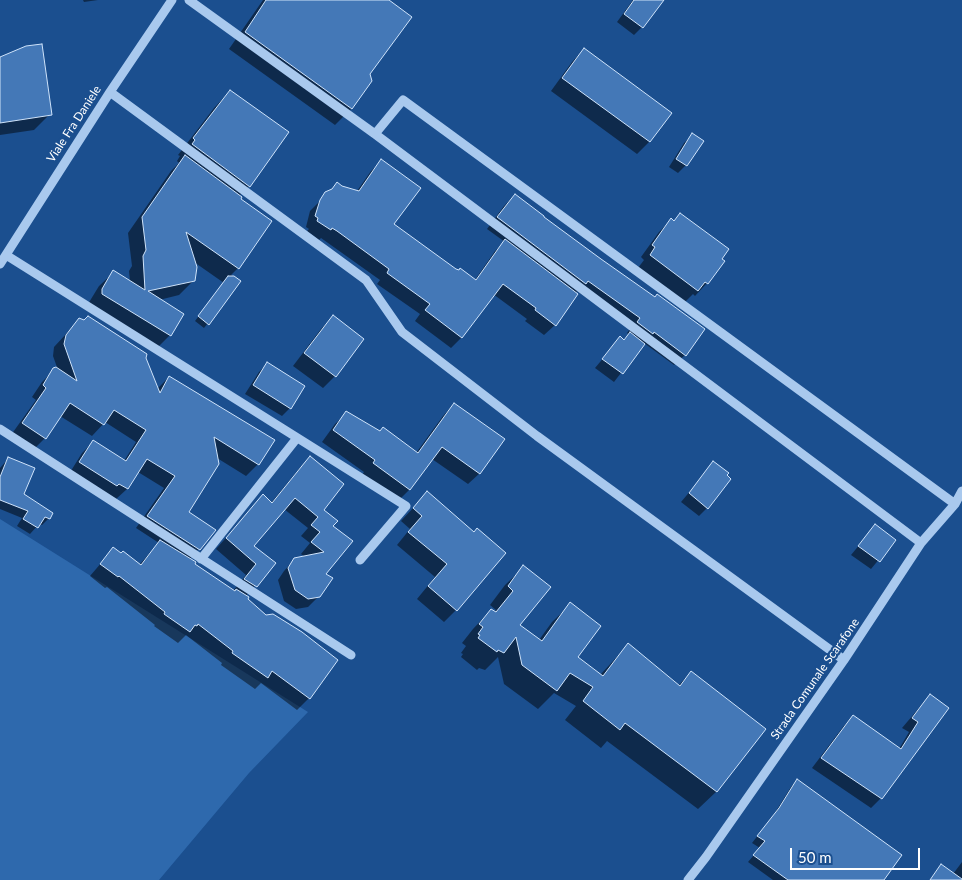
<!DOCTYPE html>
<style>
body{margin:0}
#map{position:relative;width:962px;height:880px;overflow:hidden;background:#1b4f8f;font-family:Lato,sans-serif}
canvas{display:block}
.scale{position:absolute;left:790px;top:848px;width:130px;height:22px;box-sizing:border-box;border:2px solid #fff;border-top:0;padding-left:6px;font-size:15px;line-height:18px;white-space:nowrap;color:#fff;-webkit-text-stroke:4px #1b4f8f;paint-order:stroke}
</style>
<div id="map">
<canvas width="962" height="880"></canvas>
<div class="scale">50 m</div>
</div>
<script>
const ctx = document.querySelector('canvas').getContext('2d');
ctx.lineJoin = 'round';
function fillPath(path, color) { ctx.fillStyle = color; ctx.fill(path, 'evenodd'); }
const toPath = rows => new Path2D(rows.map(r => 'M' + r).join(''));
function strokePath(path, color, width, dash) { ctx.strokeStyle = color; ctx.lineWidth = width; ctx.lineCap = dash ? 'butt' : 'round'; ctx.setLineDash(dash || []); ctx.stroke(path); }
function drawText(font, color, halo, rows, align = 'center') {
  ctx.font = font + ' Lato,sans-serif'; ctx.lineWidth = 4.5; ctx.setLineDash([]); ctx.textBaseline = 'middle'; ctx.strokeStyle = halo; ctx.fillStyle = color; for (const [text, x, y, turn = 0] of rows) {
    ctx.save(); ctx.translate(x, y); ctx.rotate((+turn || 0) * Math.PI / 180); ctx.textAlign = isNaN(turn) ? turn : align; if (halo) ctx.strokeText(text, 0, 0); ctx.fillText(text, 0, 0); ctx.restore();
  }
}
fillPath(toPath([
 [0,519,308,712,249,773,159,880,0,880]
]), '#2e69ad');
fillPath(toPath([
 [83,0,98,0,84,2],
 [263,0,387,0,369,74,370,81,351,109,335,125,229,49],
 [633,0,662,0,642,27,634,35,617,22],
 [584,49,670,113,649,142,637,154,551,91,572,62],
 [0,59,50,114,34,130,0,135],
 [230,91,249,186,239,196,238,268,231,275,240,282,204,328,195,321,224,283,194,262,194,280,179,295,159,300,170,335,155,350,88,304,99,286,114,272,130,281,129,271,132,266,128,233,171,171,179,163,177,161,180,156,178,155,214,108],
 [693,135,686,165,678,173,669,167,684,143],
 [382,161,392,225,455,270,475,280,495,251,505,242,487,229,504,206,515,195,685,355,674,365,644,343,614,382,595,368,620,338,623,340,629,335,627,333,630,329,577,291,555,325,544,335,525,321,527,319,493,294,461,338,451,348,415,321,420,314,377,284,380,280,321,238,319,240,307,231,309,229,306,227,310,211,337,184,341,187,357,191,371,171],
 [671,220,707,283,695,296,693,294,685,302,638,268,644,260,641,257,659,232],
 [333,317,335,376,323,388,293,366,321,329],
 [79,320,145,358,157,389,169,377,258,464,246,476,217,458,187,512,214,531,189,560,233,591,246,575,216,549,263,496,271,503,299,469,310,458,322,510,332,526,325,574,319,596,308,607,296,609,284,601,278,580,284,571,295,559,305,557,301,554,310,543,301,536,308,528,284,509,253,546,274,563,246,596,246,599,309,698,297,710,261,683,255,689,221,665,222,663,186,635,178,643,154,626,155,625,107,587,105,588,90,576,114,548,139,565,159,543,136,528,164,488,138,472,127,489,115,500,69,474,82,453,93,442,124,461,136,442,105,422,92,436,60,416,45,438,33,450,11,435,36,400,32,397,42,382,56,368,58,370,53,356,54,347],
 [267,364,304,386,290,408,282,416,245,394,259,372],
 [454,404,480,473,468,484,432,459,409,490,398,501,362,475,364,472,322,442,335,424,347,413,416,453,443,416],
 [8,459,22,495,49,518,42,525,39,524,30,534,17,526,22,518,0,509,0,468],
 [714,463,725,476,707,508,699,516,681,502],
 [427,493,474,533,456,610,444,622,417,599,435,577,397,545,410,529,401,521],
 [875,526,895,540,871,569,851,555],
 [524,567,518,625,539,640,552,622,571,604,576,658,600,675,628,645,678,686,691,672,717,791,698,809,607,741,601,748,565,720,576,706,554,693,538,709,504,684,498,657,485,670,479,668,477,670,461,657,463,654,461,653,466,646,462,643,473,629,491,610,494,612,496,610,490,605,505,585],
 [930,695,948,708,881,798,871,808,812,768,843,727,853,716,899,749,909,732,902,728],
 [797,780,883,880,773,880,748,862,760,848,752,843,773,816,791,787],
 [962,862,962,880,930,880,936,871,953,874]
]), '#0007');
const building = toPath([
 [266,0,389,0,412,17,370,74,372,81,352,109,245,32,266,0],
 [634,0,664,0,643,28,624,14,634,0],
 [42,44,52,115,0,123,0,57,26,46,42,44],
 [584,48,672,113,650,142,562,78,584,48],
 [230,90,289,132,250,187,192,144,195,140,193,138,230,90],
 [692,133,704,141,687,166,676,159,692,133],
 [185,155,242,197,241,199,272,221,239,269,186,232,197,267,195,281,148,291,184,314,171,336,102,294,102,289,113,270,145,290,143,256,146,250,142,217,185,155],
 [381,159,421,188,394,224,456,269,459,270,460,268,476,280,505,239,578,294,556,326,535,310,536,308,503,284,462,338,425,310,430,304,387,273,389,269,337,231,332,228,331,230,317,221,318,218,315,216,320,200,325,192,332,189,337,182,342,186,359,191,381,159],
 [515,194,544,216,544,217,601,259,655,297,657,294,705,329,686,356,654,332,653,334,637,322,640,318,588,281,586,284,497,217,515,194],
 [680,213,729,249,722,259,725,261,708,284,705,282,698,291,650,255,655,247,652,245,671,218,674,221,680,213],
 [228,276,234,276,241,281,209,325,198,316,228,276],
 [333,315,364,339,336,377,304,353,333,315],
 [88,316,147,354,146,358,160,393,169,376,275,440,259,465,214,437,219,464,189,512,216,530,200,550,147,516,175,476,147,459,128,489,119,484,117,486,79,462,93,440,126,461,146,430,114,410,104,425,70,403,46,439,22,423,46,388,43,385,53,368,56,367,77,381,64,344,66,335,79,318,84,320,88,316],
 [630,332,645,344,623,374,602,359,620,336,624,340,630,332],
 [267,362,305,386,291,409,253,385,267,362],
 [454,403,505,439,480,474,442,447,410,490,373,463,375,460,333,430,346,411,380,431,383,427,418,453,454,403],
 [310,456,344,484,324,510,338,521,333,526,353,541,326,574,333,578,320,597,308,599,295,590,288,568,294,558,324,552,311,542,320,532,311,525,318,517,295,498,254,546,276,563,257,587,244,579,256,564,226,538,263,494,272,503,310,456],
 [8,457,35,468,24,494,53,513,50,519,45,517,38,528,23,519,28,511,0,500,0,477,8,457],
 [713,461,729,473,727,475,731,479,708,509,689,493,713,461],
 [427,491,474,532,477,528,506,553,457,611,428,586,447,564,408,532,422,516,413,508,427,491],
 [875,524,896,540,880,562,858,546,875,524],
 [160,540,196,562,195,564,235,591,236,589,249,597,248,599,266,615,273,614,302,632,338,660,310,699,272,671,268,678,232,653,233,651,198,624,197,626,195,625,190,632,164,614,165,612,119,576,118,577,100,564,113,547,121,553,123,551,141,565,160,540],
 [523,565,551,587,520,625,542,641,570,602,601,626,578,657,603,676,628,643,680,686,691,671,766,729,717,792,625,723,620,730,583,701,593,687,570,673,557,691,522,665,516,637,504,653,498,650,497,652,478,638,480,635,478,634,483,627,479,624,491,609,496,612,513,591,508,586,523,565],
 [930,694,949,708,882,799,821,758,853,715,901,749,918,722,912,718,930,694],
 [797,779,902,855,884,880,788,880,753,855,765,841,757,836,779,808,797,779],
 [941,864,962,879,962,880,930,880,941,864]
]);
fillPath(building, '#4478b7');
strokePath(building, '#cfe3fa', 1);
strokePath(toPath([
 [189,0,375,134,921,543],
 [110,92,366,280,402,332,537,436,844,660],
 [375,134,403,100,955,504],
 [6,255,406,506,360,560],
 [0,264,110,92,172,0],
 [0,429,351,655],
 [201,559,297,438],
 [688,880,706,857,844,660,921,543,955,504,962,491]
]), '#a9c9ee', 9);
drawText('12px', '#fff', '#1b4f8f', [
 ["Viale Fra Daniele",74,124,-57],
 ["Strada Comunale Scarafone",815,679,-55]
]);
</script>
